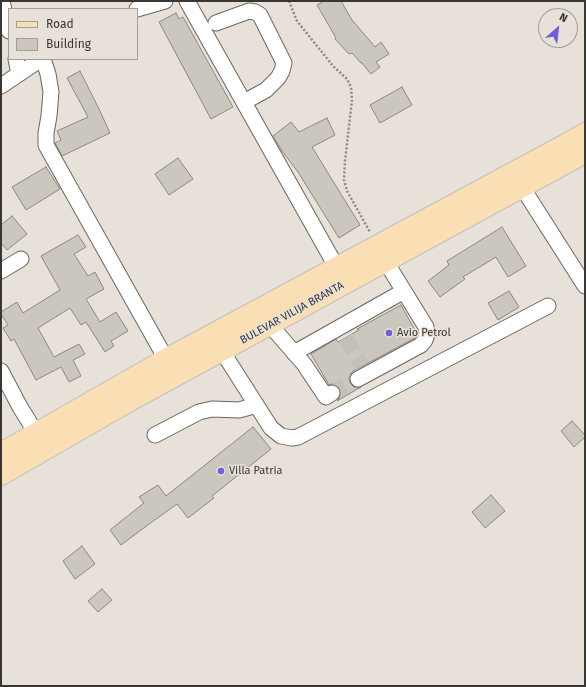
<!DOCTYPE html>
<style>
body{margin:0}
#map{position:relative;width:586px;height:687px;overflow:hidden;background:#e7e1d9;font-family:"Fira Sans",sans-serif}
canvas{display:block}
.frame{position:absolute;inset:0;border:2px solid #393734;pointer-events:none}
.legend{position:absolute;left:8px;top:8px;width:130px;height:52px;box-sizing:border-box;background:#e7e1d9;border:1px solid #a19d97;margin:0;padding:5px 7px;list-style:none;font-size:12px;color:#393734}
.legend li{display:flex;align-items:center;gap:8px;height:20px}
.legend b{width:20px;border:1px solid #a19d97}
.north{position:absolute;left:538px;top:8px;width:40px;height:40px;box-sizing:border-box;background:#e7e1d9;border:1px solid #a19d97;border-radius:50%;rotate:28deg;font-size:11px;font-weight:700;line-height:16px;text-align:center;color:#393734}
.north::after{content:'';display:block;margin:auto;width:14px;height:18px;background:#745ed8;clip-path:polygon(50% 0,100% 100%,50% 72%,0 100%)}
</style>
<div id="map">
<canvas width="586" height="687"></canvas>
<div class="frame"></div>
<ul class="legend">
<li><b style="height:5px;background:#fadfb5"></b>Road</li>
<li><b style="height:11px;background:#cbc6be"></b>Building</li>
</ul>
<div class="north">N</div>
</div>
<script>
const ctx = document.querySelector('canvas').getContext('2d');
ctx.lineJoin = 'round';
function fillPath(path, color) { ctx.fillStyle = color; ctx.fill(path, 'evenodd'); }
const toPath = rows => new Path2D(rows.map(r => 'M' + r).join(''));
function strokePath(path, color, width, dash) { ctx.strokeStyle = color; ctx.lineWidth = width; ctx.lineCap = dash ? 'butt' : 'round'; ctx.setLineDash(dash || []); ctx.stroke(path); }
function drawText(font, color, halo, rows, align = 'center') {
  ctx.font = font + ' "Fira Sans",sans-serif'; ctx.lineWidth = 3; ctx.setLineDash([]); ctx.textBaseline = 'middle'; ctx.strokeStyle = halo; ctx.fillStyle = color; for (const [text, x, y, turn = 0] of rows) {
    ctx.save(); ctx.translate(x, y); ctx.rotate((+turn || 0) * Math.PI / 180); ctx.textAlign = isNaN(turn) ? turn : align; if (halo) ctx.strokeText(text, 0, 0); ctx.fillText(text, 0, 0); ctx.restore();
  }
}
const building = toPath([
 [324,1,341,1,352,20,375,47,381,42,389,54,376,62,380,67,371,74,362,63,361,63,352,53,349,54,335,39,336,38,317,5,324,1],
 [176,13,179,19,183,17,233,107,211,119,159,22,176,13],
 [80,71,99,109,110,133,62,156,55,143,61,140,57,131,88,117,67,78,80,71],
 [402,87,412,105,380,123,370,105,402,87],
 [327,118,335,135,312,147,360,225,339,238,298,172,282,151,273,136,291,122,299,132,327,118],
 [178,158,193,179,169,195,155,174,178,158],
 [46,167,60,189,26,210,12,187,46,167],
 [12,216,27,234,7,250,1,243,1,225,12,216],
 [502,227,526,266,508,277,496,257,463,277,465,279,440,297,428,281,449,265,447,261,502,227],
 [78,235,86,247,74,254,88,276,95,272,104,289,86,299,100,322,116,312,128,331,111,341,114,346,105,352,86,322,81,325,70,308,38,328,54,357,79,344,85,354,73,360,81,376,69,382,61,367,36,380,14,339,11,341,3,328,8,325,1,314,1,312,17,302,23,313,60,290,41,256,78,235],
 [509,291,519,307,498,320,488,303,509,291],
 [401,305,417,334,417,336,415,338,353,371,350,375,349,379,350,383,354,387,357,388,361,387,337,401,340,397,341,393,340,388,336,385,332,384,329,385,311,354,336,339,338,342,359,330,357,329,401,305],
 [572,421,585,435,585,437,574,447,561,431,572,421],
 [253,427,271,449,212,496,214,498,188,518,177,504,145,527,121,545,110,530,144,503,139,497,158,485,166,496,253,427],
 [491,495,505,511,485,528,472,512,491,495],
 [82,546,95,564,75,579,63,561,82,546],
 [102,589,112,600,98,612,88,601,102,589]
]);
fillPath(building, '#cbc6be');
strokePath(building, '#8d8780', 1);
strokePath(toPath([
 [345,338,362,366],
 [332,393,358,379]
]), '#c4bfb8', 15, [15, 8]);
const minor = toPath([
 [2,1,9,31],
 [187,1,337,268],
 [137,9,165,1],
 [216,23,249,11,255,12,260,15,284,63,282,71,278,78,266,90,244,102],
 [16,59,19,74],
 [43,59,48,74,51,92,49,116,46,133,46,145,166,359],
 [1,86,41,59],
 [522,187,585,286],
 [1,271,21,259],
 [270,325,304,364,326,397,332,393],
 [222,351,271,428,281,436,292,438,298,437,548,306],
 [294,353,404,291],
 [1,371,20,407,36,433],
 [358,379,421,345,425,340,427,334,426,327,386,262],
 [155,435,199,412,212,409,239,410,250,407,256,404]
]);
const major = toPath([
 [1,453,166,359,564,145,585,133],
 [1,475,128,402,585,153]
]);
strokePath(minor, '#6b665f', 17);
strokePath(major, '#c0bfbe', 22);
strokePath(toPath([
 [289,1,297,21,333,66,347,79,351,87,352,100,345,161,344,180,347,191,370,232]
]), '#8d8983', 2.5, [2, 2]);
strokePath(minor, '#fff', 15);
strokePath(major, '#fadfb5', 20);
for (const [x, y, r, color] of [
 [389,333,4,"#745ed8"],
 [221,471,4,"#745ed8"]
]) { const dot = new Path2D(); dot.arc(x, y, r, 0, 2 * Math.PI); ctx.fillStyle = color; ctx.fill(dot); strokePath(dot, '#e7e1d9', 1.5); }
drawText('11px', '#393734', '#e7e1d9', [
 ["BULEVAR VILIJA BRANTA",292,313,-29]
]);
drawText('11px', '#393734', '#e7e1d9', [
 ["Avio Petrol",397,333],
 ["Villa Patria",229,471]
], 'left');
</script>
